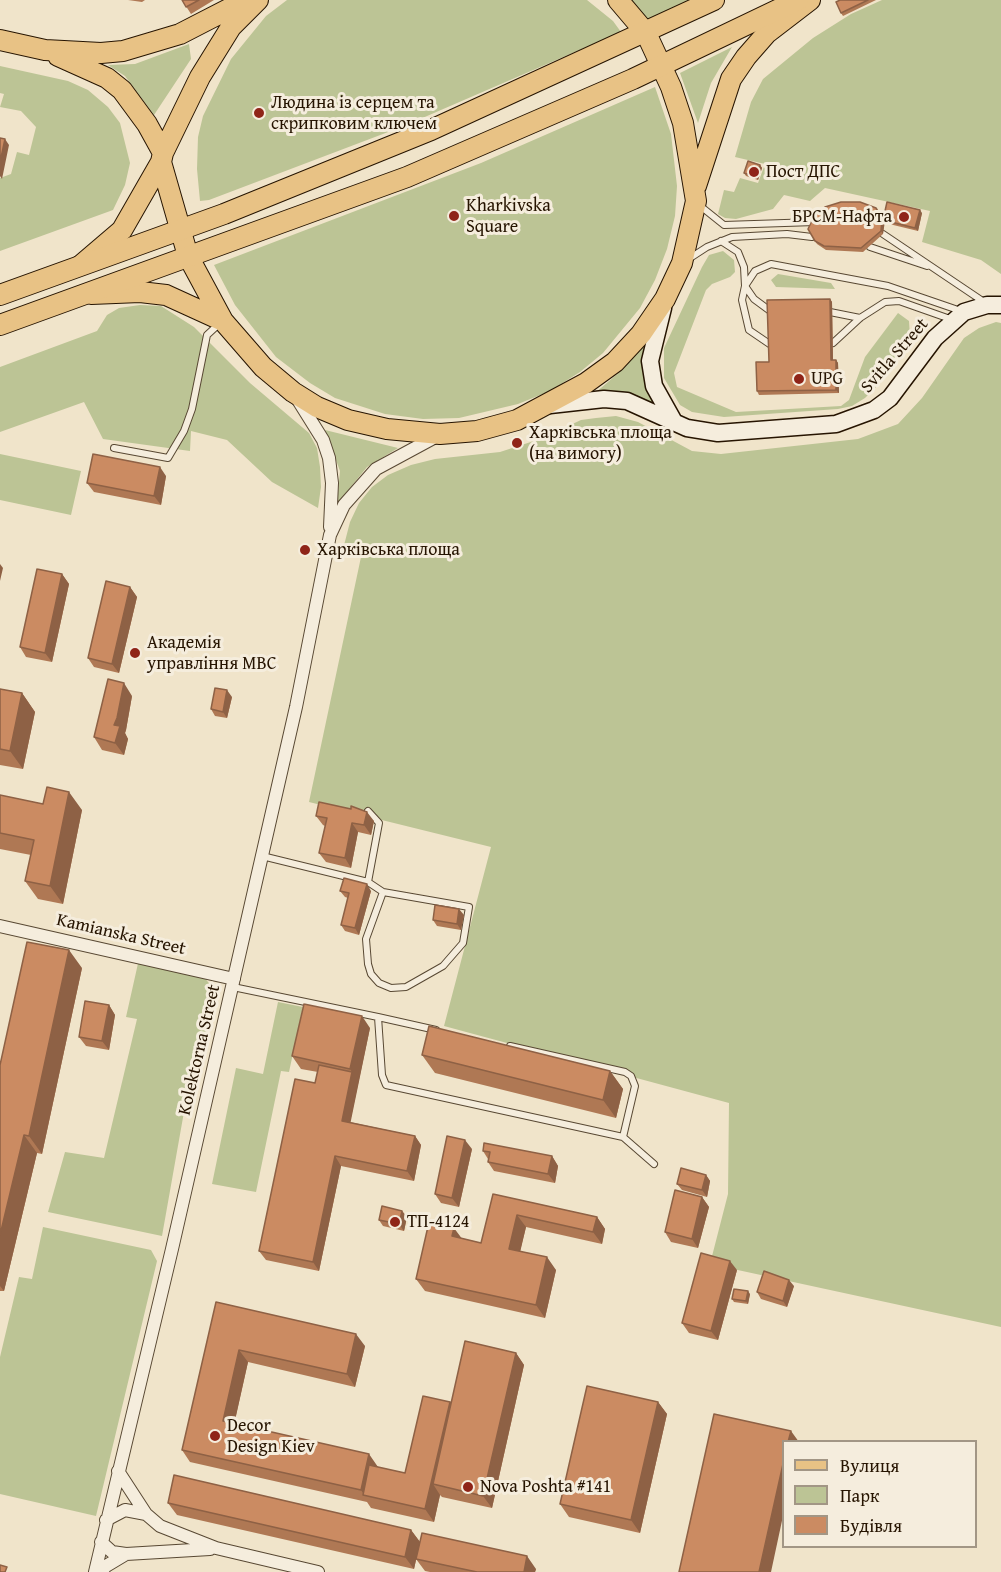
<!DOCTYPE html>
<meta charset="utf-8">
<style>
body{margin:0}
#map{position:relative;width:1001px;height:1572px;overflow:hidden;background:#f0e4ca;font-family:"Gentium Book Plus",serif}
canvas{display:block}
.legend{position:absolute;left:782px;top:1440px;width:195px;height:108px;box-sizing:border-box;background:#f5eddd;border:2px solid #a29685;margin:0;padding:8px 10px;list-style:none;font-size:18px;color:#261401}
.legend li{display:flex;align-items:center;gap:12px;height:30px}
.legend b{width:30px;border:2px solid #a29685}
</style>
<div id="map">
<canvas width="1001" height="1572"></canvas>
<ul class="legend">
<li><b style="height:8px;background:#e8c285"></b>Вулиця</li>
<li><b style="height:16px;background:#bcc495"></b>Парк</li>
<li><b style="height:16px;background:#cb8b62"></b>Будівля</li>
</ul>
</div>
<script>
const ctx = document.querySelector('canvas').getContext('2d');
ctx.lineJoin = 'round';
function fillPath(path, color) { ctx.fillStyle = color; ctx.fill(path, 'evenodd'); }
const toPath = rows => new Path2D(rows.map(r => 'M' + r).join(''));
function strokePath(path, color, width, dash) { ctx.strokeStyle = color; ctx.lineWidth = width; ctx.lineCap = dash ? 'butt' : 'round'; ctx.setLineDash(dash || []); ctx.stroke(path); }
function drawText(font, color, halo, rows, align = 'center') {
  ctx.font = font + ' "Gentium Book Plus",serif'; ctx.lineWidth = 6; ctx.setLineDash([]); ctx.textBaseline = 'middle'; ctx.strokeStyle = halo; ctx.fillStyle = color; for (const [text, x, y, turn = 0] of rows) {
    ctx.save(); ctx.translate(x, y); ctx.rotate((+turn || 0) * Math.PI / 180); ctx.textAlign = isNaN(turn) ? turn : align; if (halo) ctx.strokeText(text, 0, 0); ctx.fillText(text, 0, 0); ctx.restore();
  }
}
fillPath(toPath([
 [287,0,587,0,613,21,621,32,404,126,209,200,200,201,197,169,198,137,203,116,231,59,266,16],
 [630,0,689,0,648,20],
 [882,0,1001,0,1001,274,981,260,922,242,930,211,825,188,810,201,784,195,773,209,736,219,725,218,718,214,724,190,734,192,740,178,758,183,765,164,735,157,751,102,763,79,813,38,851,14],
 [189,44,191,59,154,115,125,76,108,65,135,64],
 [732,47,711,83,698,123,680,73],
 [0,66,68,81,88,90,108,107,120,123,130,163,125,185,113,210,0,251,0,178,11,174,17,152,29,155,36,127,21,111,0,107,4,94,0,93],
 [655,87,671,134,677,186,675,216,667,249,655,280,640,308,603,353,580,372,550,391,518,404,459,418,423,419,385,414,335,398,310,383,276,357,235,305,214,265,481,163],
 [723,251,734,260,735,272,730,277,712,284,706,290,674,373,677,387,736,412,841,406,849,400,865,357,898,313,909,321,910,337,884,379,865,398,852,406,838,409,724,417,692,412,680,405,664,378,664,348,702,267,709,255],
 [778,274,831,283,835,289,776,287,771,280],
 [140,305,161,306,194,327,250,383,309,433,317,448,320,467,321,487,318,508,272,482,227,440,191,431,190,451,103,439,84,402,0,432,0,367,97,331,107,315,119,308],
 [996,322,1001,323,1001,1327,710,1264,728,1194,729,1103,444,1026,491,847,309,802,361,557,342,553,350,522,359,503,372,487,388,475,411,465,435,459,500,452,540,439,581,420,596,418,616,416,638,422,692,451,721,454,858,439,898,424,922,398,964,338,979,328],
 [644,346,643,361,647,389,654,404,625,392,594,394,623,369],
 [325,430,398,448,367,467,337,504,340,471],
 [0,454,81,471,71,515,0,500],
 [139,959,204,977,216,992,200,1063,190,1078,162,1236,48,1212,65,1152,104,1158,137,1019,126,1017],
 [278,1002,303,1007,289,1072,281,1071,256,1192,212,1184,236,1068,263,1074],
 [43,1227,151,1250,157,1261,96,1516,0,1494,0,1357,19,1277,32,1279]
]), '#bcc495');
const service = toPath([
 [699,205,724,225,815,222],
 [883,234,984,302],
 [721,241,738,252,744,267,745,286,754,299,773,313],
 [870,247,927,266],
 [687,260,707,247,732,237,787,234,812,237],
 [825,311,860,318],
 [833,343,860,318,885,302,899,301,953,320],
 [771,345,749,330,742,300,745,286,755,271,771,264,888,286,961,311],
 [114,448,168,458,184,431,192,409,207,335,220,323],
 [262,856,368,882,383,892,469,907,463,943,443,966,406,987,391,988,379,983,371,974,368,964,366,939,383,892],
 [368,882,379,823,368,811],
 [233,987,378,1017,382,1075,386,1085,623,1137,654,1164],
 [378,1017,436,1030],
 [510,1046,625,1072,631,1076,635,1086,623,1137]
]);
const minor = toPath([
 [298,400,323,440,329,458,332,483,330,527],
 [0,926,234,979],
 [118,1471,146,1514,160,1526,216,1548,318,1572],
 [106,1520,125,1510,146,1514],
 [101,1542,112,1552,126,1554,210,1549],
 [95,1572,172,1249,296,707,330,535,344,505,376,469,439,435],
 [101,1572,106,1566,126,1554]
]);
const secondary = toPath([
 [663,308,650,361,654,386,673,420],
 [550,405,604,399,627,401,687,428,718,433,836,424,874,410,890,398,935,338,964,312,987,305,1001,305]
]);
const primary = toPath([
 [258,0,231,27,200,77,163,153,161,162,188,256,223,321,263,367,293,392,317,407,348,420,387,429,440,434,477,431,517,420,586,383,615,362,641,334,665,299,682,263,696,201,683,123,671,87,646,33,618,0],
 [0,40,45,50,101,53,123,51,180,34,246,0],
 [58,56,107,78,122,90,147,124,163,153],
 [696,186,731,79,746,57,767,33,810,0],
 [81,265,122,230,161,162],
 [91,294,140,292,166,295,223,321]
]);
const trunk = toPath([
 [0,295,224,214,431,130,714,0],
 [0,325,407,177,633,79,798,0]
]);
strokePath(service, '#584833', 8);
strokePath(minor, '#584833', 14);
strokePath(secondary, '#261401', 19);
strokePath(primary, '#261401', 22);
strokePath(trunk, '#261401', 22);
strokePath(service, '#f5eddd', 6);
strokePath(minor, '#f5eddd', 12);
strokePath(secondary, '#f5eddd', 16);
strokePath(primary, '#e8c285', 20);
strokePath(trunk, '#e8c285', 20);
fillPath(toPath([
 [128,0,145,0,142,2],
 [182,0,214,0,191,14],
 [840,0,876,0,843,16,841,13],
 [760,165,762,168,758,180,746,176,744,173],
 [876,208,883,219,922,213,918,231,885,223,884,222,883,234,863,252,826,250,817,244,815,241],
 [830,299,832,302,833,360,836,360,838,363,839,393,759,395,757,391,769,362],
 [166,476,161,505,94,492,87,483],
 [62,574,69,584,52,662,26,657,20,647],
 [130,587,137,597,119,673,94,667,88,658],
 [0,689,22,693,35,712,23,769,0,765],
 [132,696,126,730,125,733,128,739,124,755,102,750,94,737],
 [232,697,227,718,215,716,211,709],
 [0,795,43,804,82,810,63,904,38,899,25,881,31,855,0,849],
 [351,809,374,821,371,835,358,832,351,868,326,862,319,853,325,826,323,825,316,816],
 [340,891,371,891,359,935,345,931,341,925,348,898,345,897],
 [464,915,461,930,437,926,433,920],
 [82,968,42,1154,37,1153,4,1291,0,1291,0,1065],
 [109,1005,115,1015,109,1050,86,1046,79,1037],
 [370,1028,350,1122,415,1136,421,1145,414,1181,341,1166,319,1271,266,1260,259,1251,315,1083,318,1072,301,1069,292,1056],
 [422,1055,610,1071,623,1089,616,1118,435,1073],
 [472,1149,459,1207,441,1203,435,1194],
 [483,1151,552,1156,558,1166,555,1183,494,1171,488,1162,488,1159],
 [706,1175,710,1181,707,1197,682,1190,677,1184],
 [493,1194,597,1217,605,1229,602,1244,526,1227,520,1251,556,1270,545,1318,425,1291,416,1279,461,1238,481,1243],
 [702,1197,709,1207,698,1248,671,1242,665,1232],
 [402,1211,407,1217,404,1231,383,1226,379,1220],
 [737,1270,718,1340,689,1333,682,1323],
 [794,1286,787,1307,761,1299,757,1292],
 [750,1294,748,1304,734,1302,732,1299],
 [216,1302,365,1346,355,1387,248,1362,234,1424,378,1467,405,1473,450,1402,451,1404,516,1353,524,1365,492,1508,442,1497,440,1495,434,1522,371,1508,367,1502,190,1462,182,1450],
 [658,1402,667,1414,640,1533,569,1517,560,1504],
 [168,1503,411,1530,420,1542,414,1569,177,1515],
 [416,1559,536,1569,535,1572,430,1572,425,1571]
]), '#af7854');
fillPath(toPath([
 [5,139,9,145,2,179,0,176,0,162],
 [760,165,762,168,758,180,756,177],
 [920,210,922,213,918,231,915,228],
 [882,218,885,221,883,234,881,231],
 [830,299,832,302,833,363,831,360],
 [836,360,838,363,839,393,836,390],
 [160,467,166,476,161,505,154,496],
 [0,564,3,568,0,581],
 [62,574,69,584,52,662,45,653],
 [130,587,137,597,119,673,112,664],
 [124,683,132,696,126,730,125,733,128,739,124,755,115,743,114,725],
 [227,690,232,697,227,718,223,712],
 [22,693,35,712,23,769,10,751],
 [69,792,82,810,63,904,50,886],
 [367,812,374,821,371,835,364,825],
 [352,823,358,832,351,868,345,858],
 [367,884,371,891,359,935,355,928],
 [459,909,464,915,461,930,457,924],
 [69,950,82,968,42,1154,29,1136],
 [109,1005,115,1015,109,1050,102,1041],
 [362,1016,370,1028,349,1130,342,1121,352,1072,350,1069],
 [610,1071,623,1089,616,1118,603,1100],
 [24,1135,37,1153,4,1291,0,1286,0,1235],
 [415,1136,421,1145,414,1181,407,1171],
 [465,1140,472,1149,459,1207,452,1198],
 [335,1156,341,1166,319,1271,313,1262],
 [552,1156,558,1166,555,1183,548,1174],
 [706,1175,710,1181,707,1197,702,1190],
 [702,1197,709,1207,698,1248,692,1239],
 [402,1211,407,1217,404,1231,399,1224],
 [517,1215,526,1227,518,1261,509,1249],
 [597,1217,605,1229,602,1244,593,1232],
 [454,1228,463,1240,452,1236],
 [547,1257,556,1270,545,1318,536,1305],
 [730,1261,737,1270,718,1340,711,1331],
 [789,1280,794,1286,787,1307,783,1301],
 [748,1291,750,1294,748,1304,746,1301],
 [356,1334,365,1346,355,1387,347,1374],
 [239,1350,248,1362,232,1434,223,1421],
 [516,1353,524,1365,492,1508,483,1496],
 [450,1402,458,1414,433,1484,440,1495,434,1522,425,1509],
 [658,1402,667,1414,640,1533,631,1520],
 [791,1431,799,1442,788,1442],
 [369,1454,378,1467,365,1496,361,1490],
 [783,1464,783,1516,771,1572,759,1572],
 [411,1530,420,1542,414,1569,405,1557],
 [527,1556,536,1569,535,1572,524,1572]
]), '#8e6145');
const building = toPath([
 [182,0,199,0,186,7,182,0],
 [840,0,868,0,841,13,836,2,840,0],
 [0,138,5,139,0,162,0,138],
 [748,161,760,165,756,177,744,173,748,161],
 [841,202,860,202,876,208,882,218,881,231,861,248,824,246,815,241,808,229,815,214,825,207,841,202],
 [887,202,920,210,915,228,883,220,887,202],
 [830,299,831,360,836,360,836,390,757,391,756,362,769,362,767,300,830,299],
 [93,454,160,467,154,496,87,483,93,454],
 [37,569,62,574,45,653,20,647,37,569],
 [106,581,130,587,112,664,88,658,106,581],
 [108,679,124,683,117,718,114,725,120,726,115,743,94,737,108,679],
 [215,688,227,690,223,712,211,709,215,688],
 [0,689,22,693,10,751,0,749,0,689],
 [47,787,69,792,50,886,25,881,34,840,0,833,0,795,43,804,47,787],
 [319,802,351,809,351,806,367,812,364,825,352,823,345,858,319,853,327,818,316,816,319,802],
 [344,878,367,884,355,928,341,925,349,893,340,891,344,878],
 [435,905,459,909,457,924,433,920,435,905],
 [27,942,69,950,29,1136,24,1135,0,1235,0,1065,27,942],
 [85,1001,109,1005,102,1041,79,1037,85,1001],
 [304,1004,362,1016,350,1069,292,1056,304,1004],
 [429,1026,610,1071,603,1100,422,1055,429,1026],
 [319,1065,352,1072,342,1121,415,1136,407,1171,335,1156,313,1262,259,1251,295,1079,315,1083,319,1065],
 [447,1136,465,1140,452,1198,435,1194,447,1136],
 [484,1143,552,1156,548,1174,488,1162,490,1152,483,1151,484,1143],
 [681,1168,706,1175,702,1190,677,1184,681,1168],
 [675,1190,702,1197,692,1239,665,1232,675,1190],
 [493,1194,597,1217,593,1232,517,1215,509,1249,547,1257,536,1305,416,1279,429,1222,454,1228,452,1236,481,1243,493,1194],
 [382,1206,402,1211,399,1224,379,1220,382,1206],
 [701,1253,730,1261,711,1331,682,1323,701,1253],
 [764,1271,789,1280,783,1301,757,1292,764,1271],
 [734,1289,748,1291,746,1301,732,1299,734,1289],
 [216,1302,356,1334,347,1374,239,1350,223,1421,369,1454,361,1490,182,1450,216,1302],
 [465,1341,516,1353,483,1496,433,1484,465,1341],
 [587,1386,658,1402,631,1520,560,1504,587,1386],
 [423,1396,450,1402,425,1509,363,1495,369,1465,405,1473,423,1396],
 [714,1414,791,1431,788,1442,783,1442,783,1464,759,1572,679,1572,714,1414],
 [174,1475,411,1530,405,1557,168,1503,174,1475],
 [422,1533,527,1556,524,1572,477,1572,416,1559,422,1533],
 [0,1565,7,1567,5,1572,0,1572,0,1565]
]);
fillPath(building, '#cb8b62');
strokePath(building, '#8e6145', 1.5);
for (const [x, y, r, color] of [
 [259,113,6,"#8f2418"],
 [754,172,6,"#8f2418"],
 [454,216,6,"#8f2418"],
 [904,217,6,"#8f2418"],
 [799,379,6,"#8f2418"],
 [517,443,6,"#8f2418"],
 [305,550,6,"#8f2418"],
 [135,653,6,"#8f2418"],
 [395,1222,6,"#8f2418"],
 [215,1436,6,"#8f2418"],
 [468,1487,6,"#8f2418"]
]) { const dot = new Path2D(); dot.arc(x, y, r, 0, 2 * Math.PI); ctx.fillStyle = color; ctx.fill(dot); strokePath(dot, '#f5eddd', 2); }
drawText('18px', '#261401', '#f5eddd', [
 ["Людина із серцем та",271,103],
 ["скрипковим ключем",271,124],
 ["Пост ДПС",766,172],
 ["Kharkivska",466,206],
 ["Square",466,227],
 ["БРСМ-Нафта",892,217,"right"],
 ["UPG",811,379],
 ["Харківська площа",529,433],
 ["(на вимогу)",529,454],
 ["Харківська площа",317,550],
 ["Академія",147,643],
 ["управління МВС",147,664],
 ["ТП-4124",407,1222],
 ["Decor",227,1426],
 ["Design Kiev",227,1447],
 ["Nova Poshta #141",480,1487]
], 'left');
drawText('18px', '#261401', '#f5eddd', [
 ["Svitla Street",895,356,-49],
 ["Kamianska Street",121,935,13],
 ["Kolektorna Street",200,1050,-77]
]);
</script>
